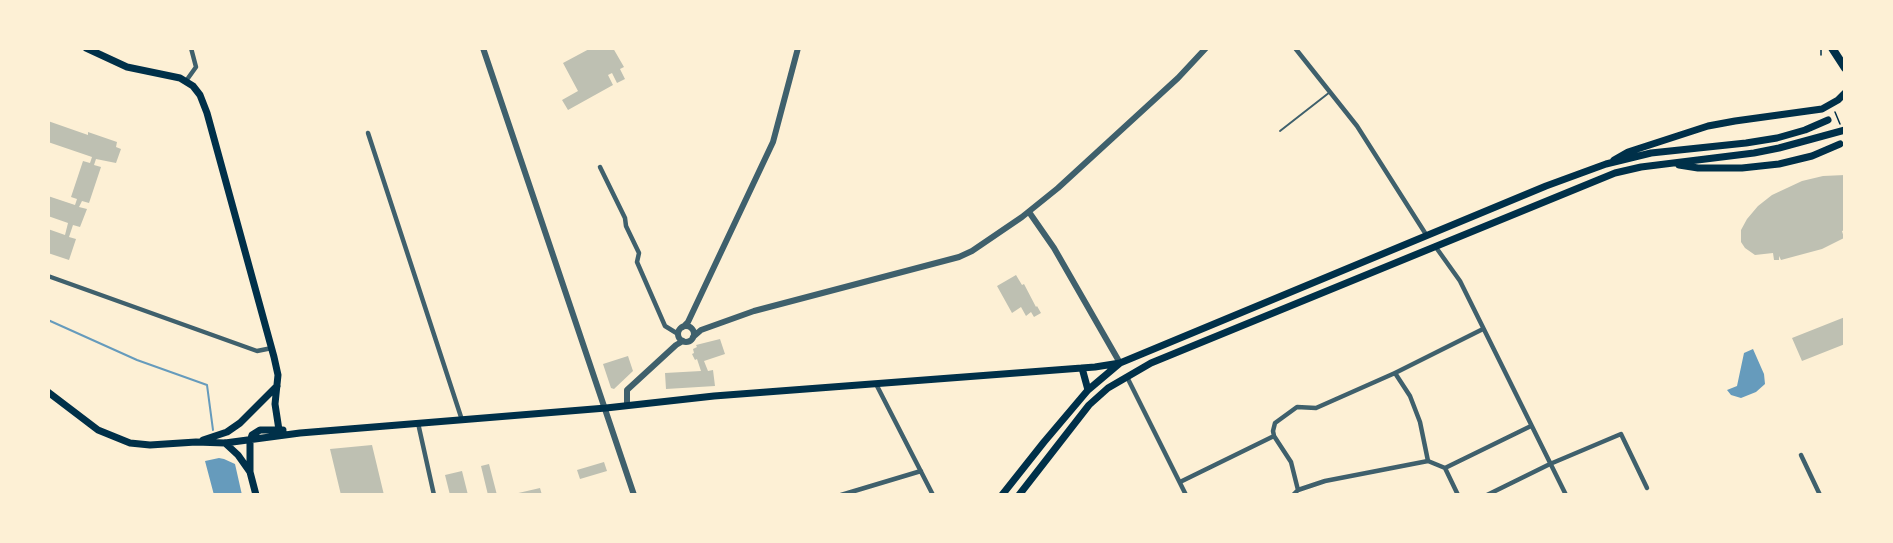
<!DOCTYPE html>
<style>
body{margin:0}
#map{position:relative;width:1893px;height:543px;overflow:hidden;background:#fdf0d5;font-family:"Golos Text",sans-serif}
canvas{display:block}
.frame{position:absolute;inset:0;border:50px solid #fdf0d5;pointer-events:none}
</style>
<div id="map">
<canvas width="1893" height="543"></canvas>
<div class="frame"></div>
</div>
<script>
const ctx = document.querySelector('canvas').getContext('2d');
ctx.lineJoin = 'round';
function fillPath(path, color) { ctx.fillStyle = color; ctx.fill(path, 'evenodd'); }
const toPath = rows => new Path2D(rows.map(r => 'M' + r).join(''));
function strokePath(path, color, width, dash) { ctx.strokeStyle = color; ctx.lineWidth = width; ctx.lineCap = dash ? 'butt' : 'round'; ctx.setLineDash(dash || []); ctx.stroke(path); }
fillPath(toPath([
 [1753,349,1764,374,1765,384,1756,392,1741,398,1731,395,1727,390,1737,386,1744,353],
 [219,458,224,459,235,464,242,495,214,495,205,461]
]), '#669bbc');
strokePath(toPath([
 [48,320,137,360,207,385,213,430]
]), '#669bbc', 2);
fillPath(toPath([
 [591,48,613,48,624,67,620,69,625,79,617,83,612,73,608,75,613,85,568,110,562,100,578,91,563,63],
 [48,121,88,135,88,132,117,142,116,147,121,149,116,163,96,159,94,165,101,167,89,203,82,201,79,207,87,209,80,227,73,225,69,237,76,239,69,260,48,253,48,229,65,235,68,223,48,216,48,196,75,205,77,199,71,197,83,161,90,163,92,157,48,142],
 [1845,175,1845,230,1842,231,1844,238,1822,249,1781,260,1779,256,1779,260,1774,260,1773,253,1755,255,1745,248,1741,242,1741,230,1747,219,1758,206,1772,195,1802,181,1823,176],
 [1016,275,1022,285,1024,284,1036,307,1037,306,1041,313,1034,317,1031,312,1026,316,1021,307,1012,313,997,286],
 [1845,317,1845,344,1802,361,1792,338],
 [720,339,725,354,704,361,708,371,713,370,715,386,666,389,665,373,701,371,697,359,695,360,692,354,694,353,693,349,697,347,696,345],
 [628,356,633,371,614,389,611,388,603,364],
 [372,445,384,495,341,495,330,449],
 [604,462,607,471,580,479,577,470],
 [489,464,497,495,488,495,481,466],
 [462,471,468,495,450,495,445,475],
 [540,488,542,495,514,495,514,494]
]), '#bec0b2');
strokePath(toPath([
 [1821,48,1821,55],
 [1835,112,1840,124]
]), '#003049', 1.5);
strokePath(toPath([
 [1280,131,1330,92]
]), '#3f606c', 2);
strokePath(toPath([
 [1295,48,1357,126,1427,236],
 [186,81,196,67,191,48],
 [368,133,462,420],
 [600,167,625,218,626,226,639,253,637,262,665,326,678,334],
 [1435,246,1460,281,1566,495],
 [48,276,257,351,272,348],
 [1395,373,1410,396,1420,422,1428,461],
 [1127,377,1186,495],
 [876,384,933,495],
 [418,423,434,495],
 [1274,436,1291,462,1298,490],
 [1801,455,1820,495],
 [1180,482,1274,436,1273,431,1275,423,1297,407,1316,408,1395,373,1483,329],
 [841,495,921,471],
 [1293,495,1298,490,1325,481,1428,461,1445,468],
 [1458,495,1445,468,1531,426],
 [1487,495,1550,464,1621,434,1647,488]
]), '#3f606c', 4.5);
strokePath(toPath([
 [483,48,634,495],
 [1029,212,1054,248,1120,363],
 '678 334a8 8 0 1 1 16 0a8 8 0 1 1-16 0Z',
 [683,327,688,322,773,142,798,48],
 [693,337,701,330,754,311,959,257,972,251,1022,217,1058,188,1178,78,1206,48],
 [627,405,627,390,676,345,683,341]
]), '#3f606c', 6);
strokePath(toPath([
 [86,48,127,67,180,78,193,86,200,95,207,113,274,357,278,375,275,404,279,430],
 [1614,160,1628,152,1708,126,1735,121,1822,109,1838,100,1845,93],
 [1679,165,1698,168,1742,168,1779,164,1812,156,1840,144],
 [1082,368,1088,390],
 [48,392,98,430,130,443,150,445,196,442,225,443,300,433,606,408,714,396,1095,367,1120,363,1546,186,1606,164,1651,153,1746,143,1777,138,1805,130,1828,120],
 [203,440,227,432,240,423,277,386],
 [225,443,238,455,250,472],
 [256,495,250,472,250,441,252,435,260,430,283,430],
 [1002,495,1044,442,1088,390,1120,363],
 [1019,495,1089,405,1108,388,1151,363,1615,173,1641,167,1754,153,1779,148,1845,130]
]), '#003049', 7);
strokePath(toPath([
 [1832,48,1845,68]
]), '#003049', 8);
</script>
